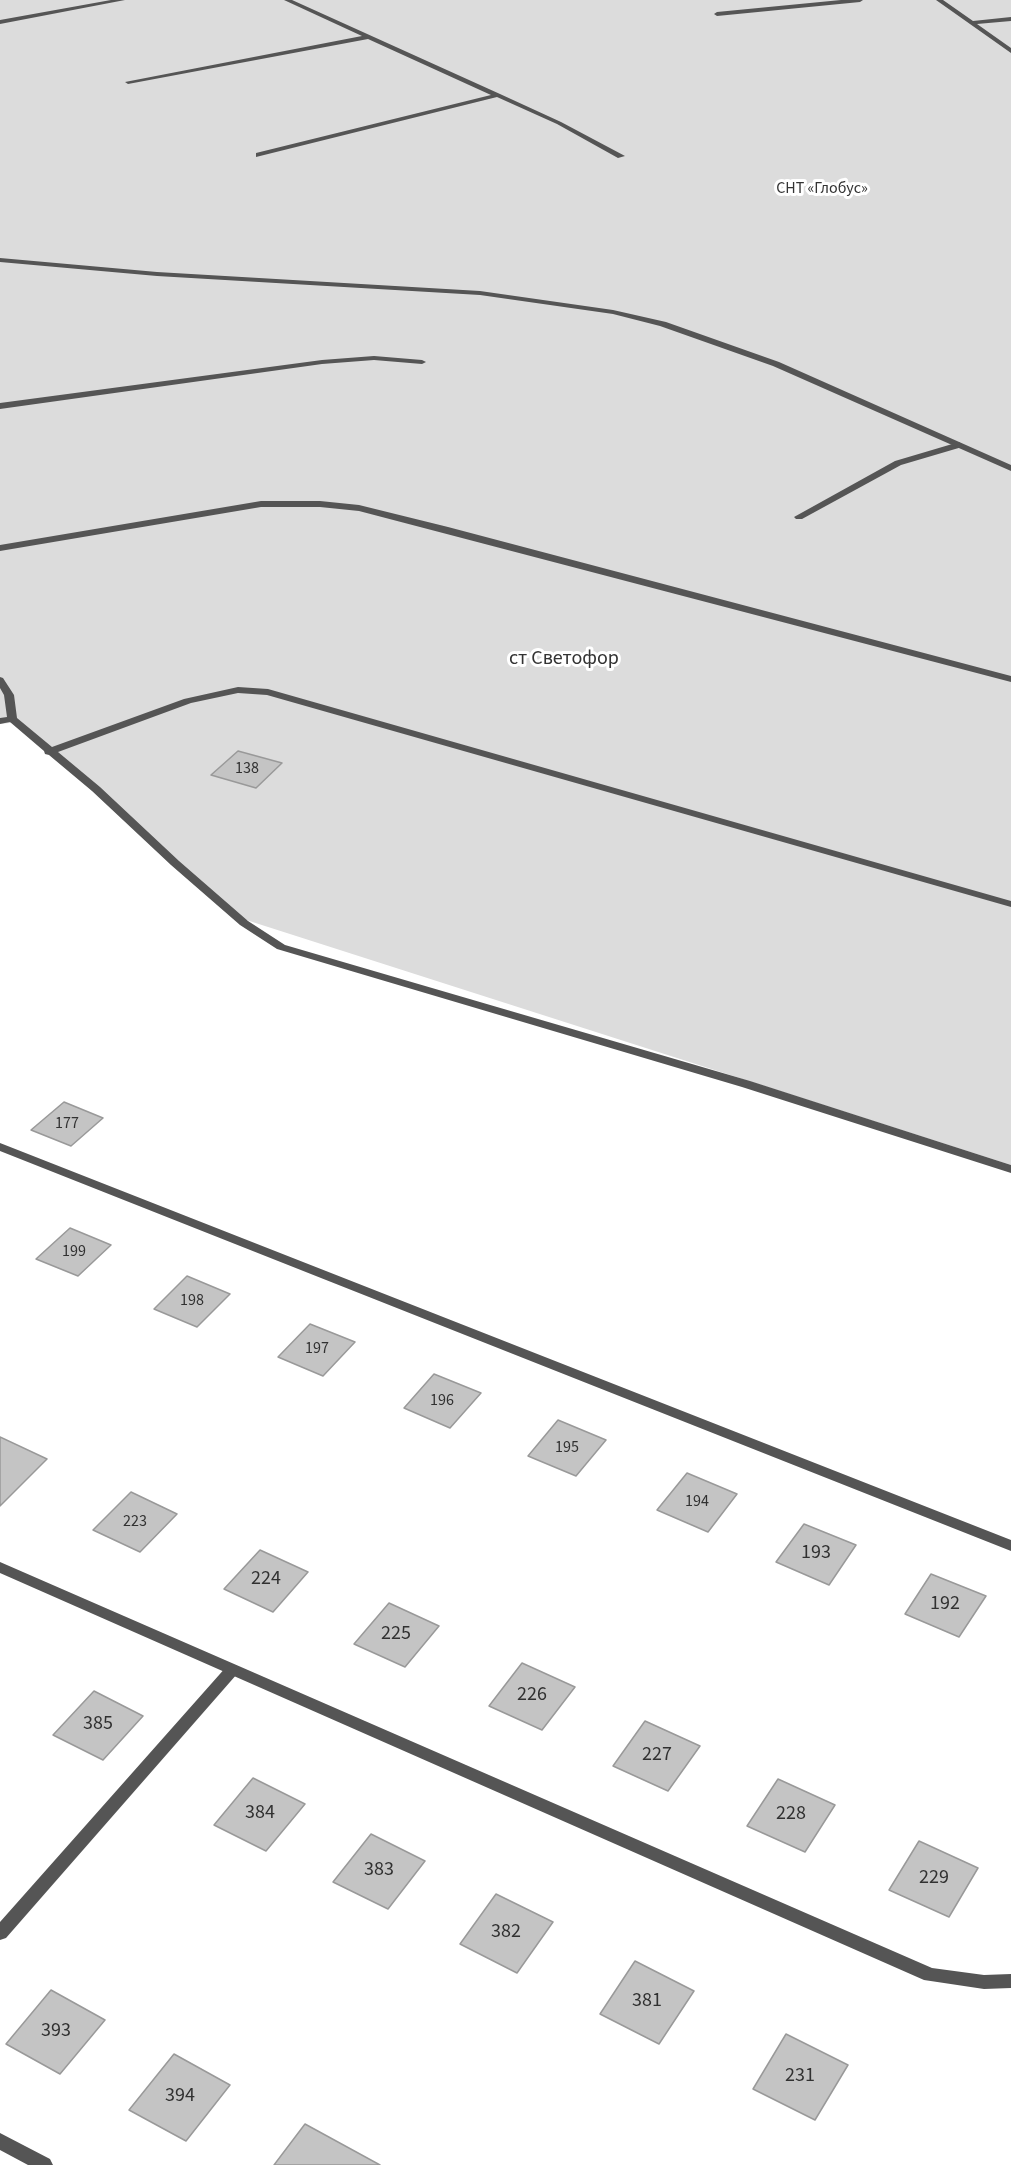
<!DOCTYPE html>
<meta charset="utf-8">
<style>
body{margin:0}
canvas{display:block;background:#fff}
</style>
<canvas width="1011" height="2165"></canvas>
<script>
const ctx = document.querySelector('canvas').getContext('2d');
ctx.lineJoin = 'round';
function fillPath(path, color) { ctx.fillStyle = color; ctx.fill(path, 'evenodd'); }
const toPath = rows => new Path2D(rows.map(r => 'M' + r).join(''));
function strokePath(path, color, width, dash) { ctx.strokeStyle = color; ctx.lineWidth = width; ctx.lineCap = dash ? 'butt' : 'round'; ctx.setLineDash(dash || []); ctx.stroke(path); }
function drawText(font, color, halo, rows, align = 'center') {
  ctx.font = font + ' "Source Sans 3",sans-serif'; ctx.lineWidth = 6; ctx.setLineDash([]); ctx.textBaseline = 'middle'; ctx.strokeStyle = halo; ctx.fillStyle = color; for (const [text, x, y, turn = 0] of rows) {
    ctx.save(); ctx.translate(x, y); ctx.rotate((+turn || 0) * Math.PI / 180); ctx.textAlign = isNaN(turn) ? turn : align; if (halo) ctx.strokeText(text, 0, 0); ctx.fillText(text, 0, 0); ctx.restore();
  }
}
fillPath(toPath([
 [0,0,1011,0,1011,1165,240,918,19,722,0,724]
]), '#dcdcdc');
const building = toPath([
 [238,751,282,763,256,788,211,775,238,751],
 [64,1102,103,1118,71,1146,31,1130,64,1102],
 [70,1228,111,1245,78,1276,36,1259,70,1228],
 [187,1276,230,1294,197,1327,154,1309,187,1276],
 [310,1324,355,1342,323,1376,278,1357,310,1324],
 [434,1374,481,1393,450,1428,404,1408,434,1374],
 [558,1420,606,1440,576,1476,528,1456,558,1420],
 [0,1437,47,1459,0,1506,0,1437],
 [687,1473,737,1494,708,1532,657,1510,687,1473],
 [131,1492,177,1514,140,1552,93,1530,131,1492],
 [804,1524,856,1545,829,1585,776,1562,804,1524],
 [260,1550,308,1572,273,1612,224,1589,260,1550],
 [931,1574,986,1596,959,1637,905,1614,931,1574],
 [389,1603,439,1626,405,1667,354,1644,389,1603],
 [522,1663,575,1687,542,1730,489,1706,522,1663],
 [94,1691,143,1716,103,1760,53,1735,94,1691],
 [645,1721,700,1746,668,1791,613,1766,645,1721],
 [253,1778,305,1804,266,1851,214,1825,253,1778],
 [778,1779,835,1805,805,1852,747,1826,778,1779],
 [371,1834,425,1861,388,1909,333,1882,371,1834],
 [919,1841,978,1868,949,1917,889,1890,919,1841],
 [496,1894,553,1922,517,1973,460,1944,496,1894],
 [635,1961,694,1991,659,2044,600,2014,635,1961],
 [51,1990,105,2020,60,2074,6,2044,51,1990],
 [786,2034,848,2065,815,2120,753,2089,786,2034],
 [174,2054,230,2085,186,2141,129,2110,174,2054],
 [305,2124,380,2165,274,2165,305,2124]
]);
fillPath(building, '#c4c4c4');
strokePath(building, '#999', 1.5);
fillPath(toPath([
 [111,0,125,0,0,24,0,20,111,0],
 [284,0,292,0,500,94,561,122,625,156,618,158,557,124,497,97,256,157,256,153,491,95,368,39,128,84,125,82,362,36,284,0],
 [841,0,863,0,860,2,717,16,714,14,717,12,841,0],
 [936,0,943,0,973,21,1011,17,1011,21,977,24,1011,48,1011,53,936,0],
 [374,356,422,360,426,362,422,364,374,360,322,364,0,409,0,403,322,360,374,356],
 [959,442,963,445,962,447,901,465,802,519,796,519,794,517,895,461,959,442],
 [261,501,320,501,359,505,448,527,1011,676,1011,682,359,511,320,507,261,507,0,551,0,545,261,501],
 [0,677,3,678,14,695,17,718,52,747,184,699,238,687,268,689,1011,901,1011,907,267,695,238,693,191,703,58,752,100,787,179,861,248,921,285,945,750,1081,1011,1165,1011,1173,742,1087,277,949,240,925,171,865,92,791,49,755,45,754,44,751,10,722,0,724,0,718,7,717,4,695,0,688,0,677],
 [0,1143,1011,1540,1011,1551,0,1151,0,1143],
 [232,1664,237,1666,240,1670,237,1674,6,1938,0,1940,0,1922,227,1666,232,1664],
 [0,2133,50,2159,53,2165,28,2165,0,2150,0,2133]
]), '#555');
fillPath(toPath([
 [0,258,157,272,480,291,613,310,666,322,779,362,1011,465,1011,471,773,366,660,326,613,314,480,295,157,276,0,262,0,258],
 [0,1562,932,1968,984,1975,1011,1974,1011,1988,984,1989,924,1980,0,1573,0,1562]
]), '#555');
drawText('16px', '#333', '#fff', [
 ["СНТ «Глобус»",822,189]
]);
drawText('16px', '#313131', null, [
 ["138",247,769],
 ["177",67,1124],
 ["199",74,1252],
 ["198",192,1301],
 ["197",317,1349],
 ["196",442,1401],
 ["195",567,1448],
 ["194",697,1502],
 ["223",135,1522]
]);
drawText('20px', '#333', '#fff', [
 ["ст Светофор",564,660]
]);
drawText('20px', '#313131', null, [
 ["193",816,1554],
 ["224",266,1580],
 ["192",945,1605],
 ["225",396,1635],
 ["226",532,1696],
 ["385",98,1725],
 ["227",657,1756],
 ["384",260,1814],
 ["228",791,1815],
 ["383",379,1871],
 ["229",934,1879],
 ["382",506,1933],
 ["381",647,2002],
 ["393",56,2032],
 ["231",800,2077],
 ["394",180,2097]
]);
</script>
